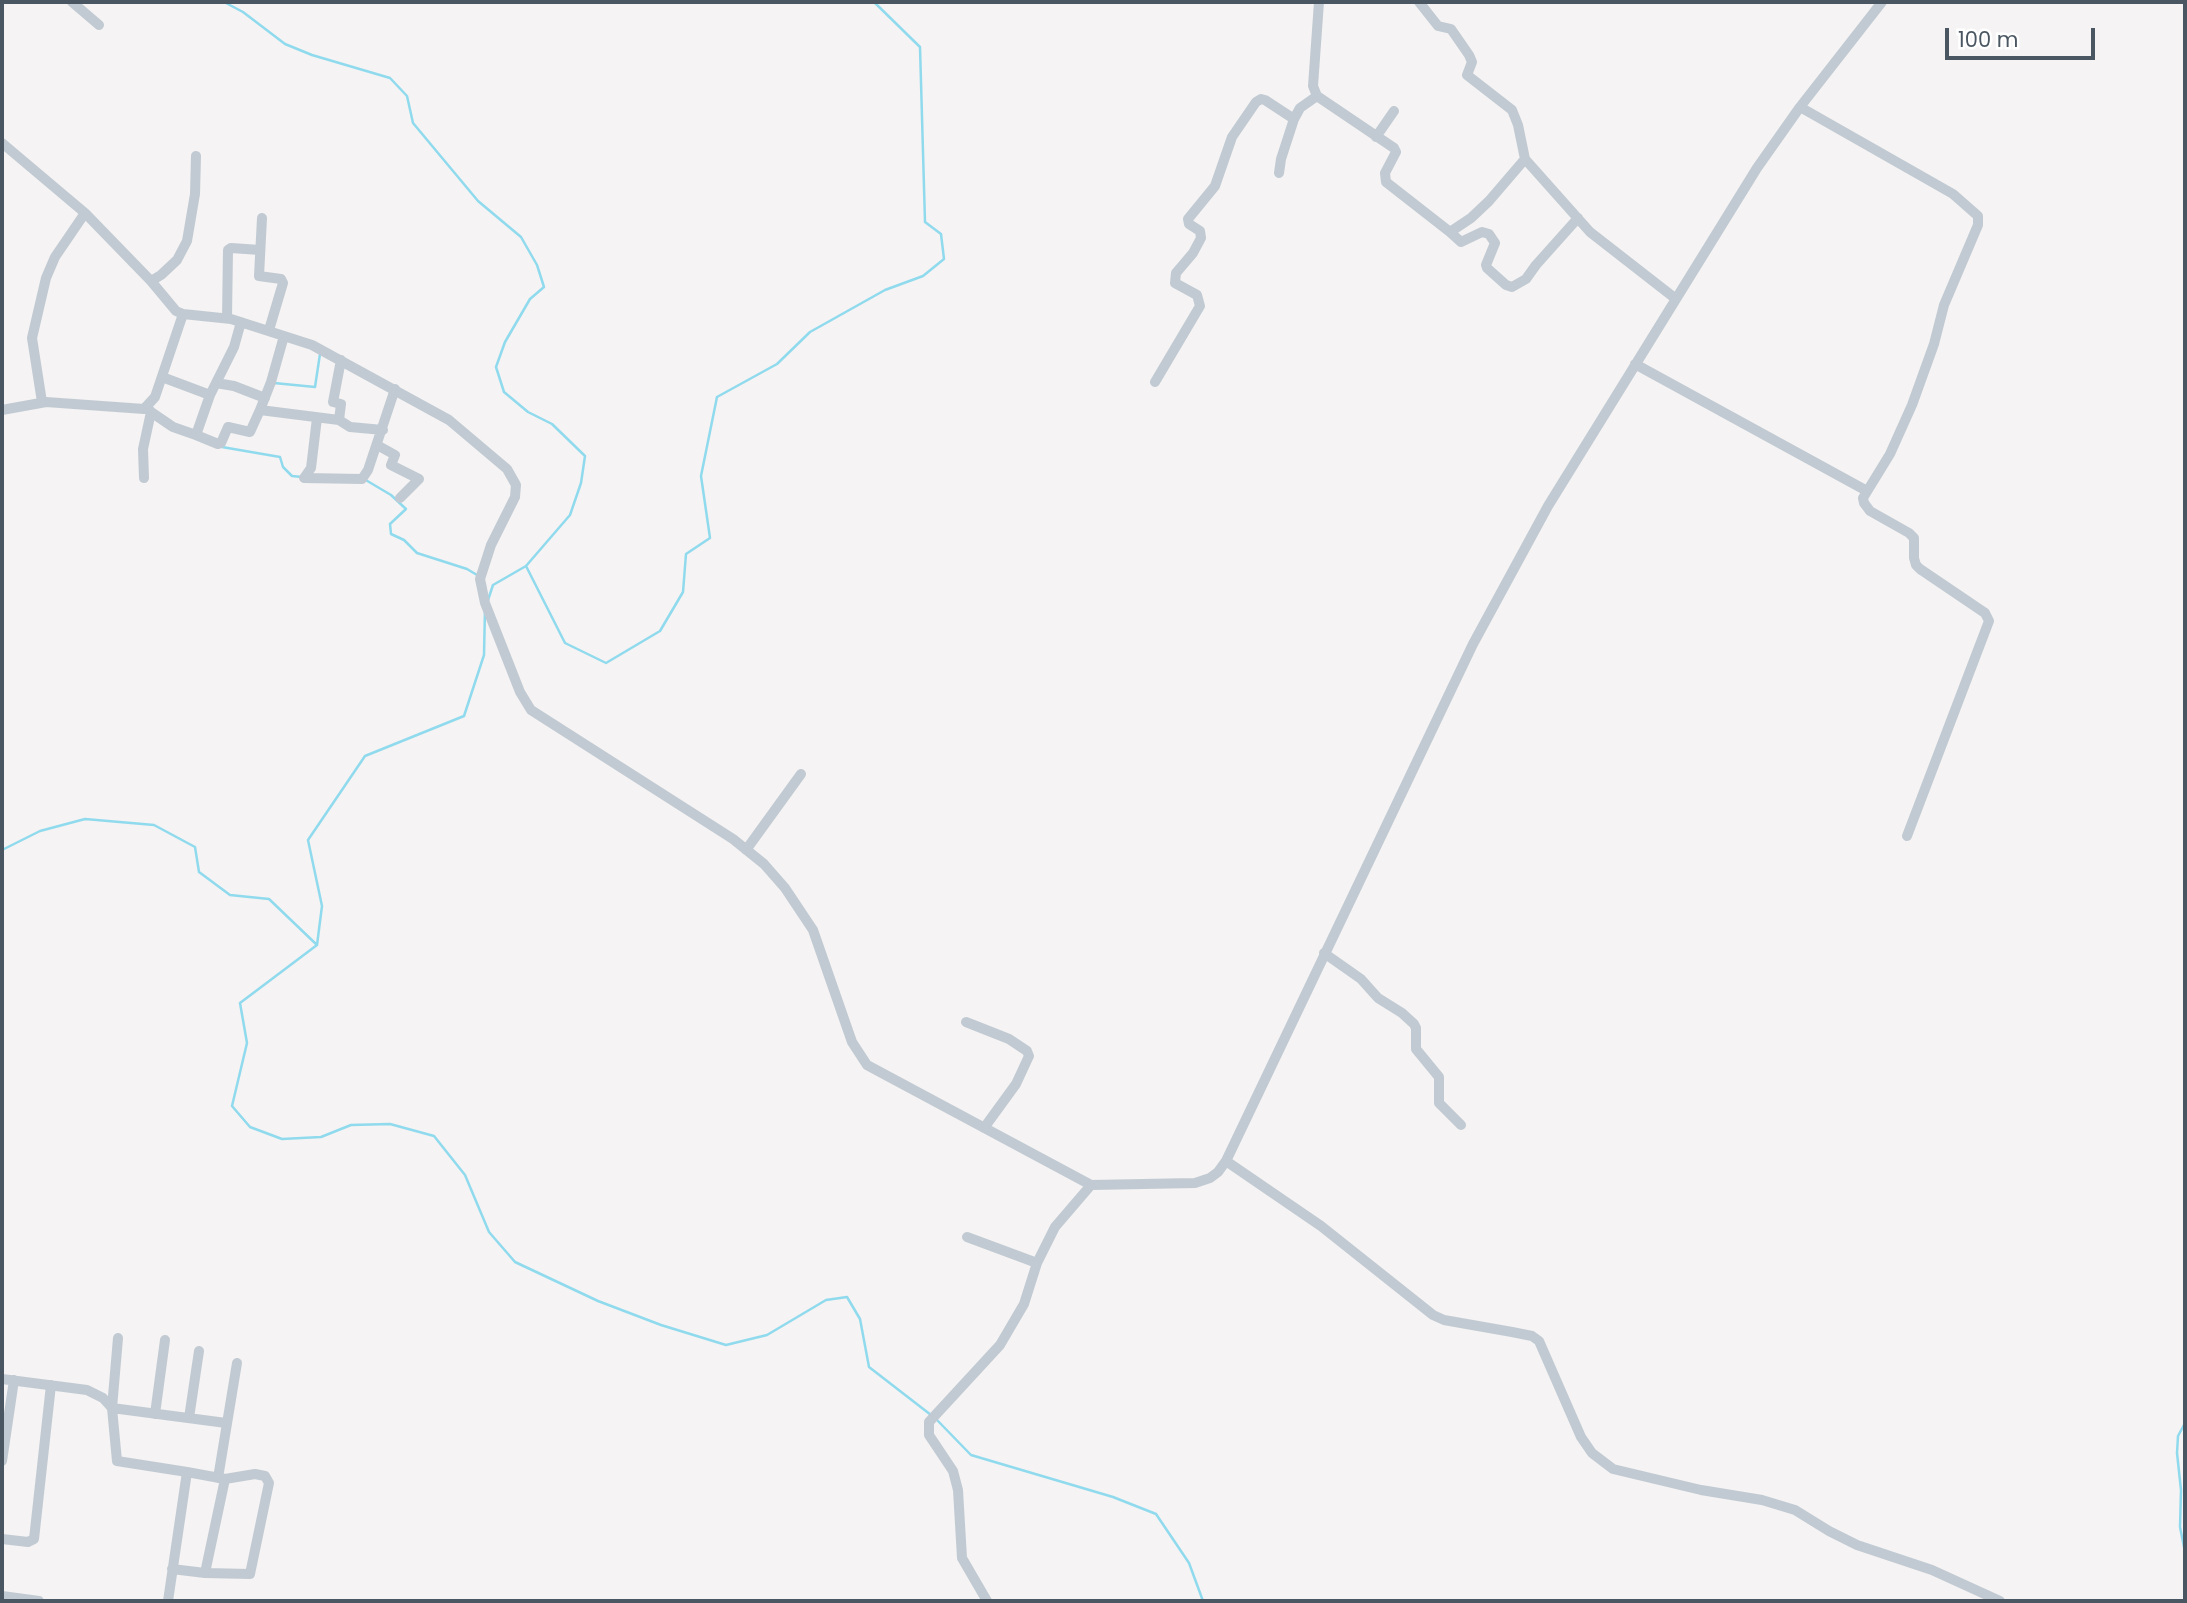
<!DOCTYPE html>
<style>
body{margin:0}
#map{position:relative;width:2187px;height:1603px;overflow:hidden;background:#f5f3f3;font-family:Poppins,sans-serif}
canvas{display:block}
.frame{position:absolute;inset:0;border:4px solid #4a5661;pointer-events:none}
.scale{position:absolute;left:1945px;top:28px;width:150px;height:32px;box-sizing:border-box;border:4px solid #4a5661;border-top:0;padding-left:9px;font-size:21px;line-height:24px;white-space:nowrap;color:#4a5661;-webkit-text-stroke:5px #fff;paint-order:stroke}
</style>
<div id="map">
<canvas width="2187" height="1603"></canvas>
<div class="frame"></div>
<div class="scale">100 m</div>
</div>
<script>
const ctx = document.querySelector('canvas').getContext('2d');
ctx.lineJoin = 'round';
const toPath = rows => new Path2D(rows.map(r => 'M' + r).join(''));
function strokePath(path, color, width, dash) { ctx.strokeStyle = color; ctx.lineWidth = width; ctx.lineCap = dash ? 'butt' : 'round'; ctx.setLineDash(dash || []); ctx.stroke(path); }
strokePath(toPath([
 [224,2,243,12,285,44,312,55,390,78,407,96,413,123,478,201,521,237,537,265,544,287,530,299,505,342,496,367,504,392,528,412,552,424,585,456,581,483,570,515,526,566,493,585,488,600],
 [274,383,315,387,320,354],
 [222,447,280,457,283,467,292,476,302,477],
 [364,479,391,495,406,509,390,524,391,534,404,540,417,553,467,569,477,575],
 [526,566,565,643,606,663,660,631,683,592,686,554,710,538,701,476,717,397,777,364,810,332,885,290,923,276,944,259,941,234,925,222,920,47,874,2],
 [485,609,484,655,464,716,365,756,308,840,322,906,317,945,240,1003,247,1043,232,1106,250,1127,282,1139,321,1137,351,1125,390,1124,434,1136,465,1175,489,1232,515,1262,598,1301,661,1325,726,1345,767,1335,826,1300,847,1297,860,1319,869,1367,931,1415],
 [2,850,40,831,85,819,154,825,195,847,199,872,230,895,269,899,317,945],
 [937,1420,971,1455,1113,1497,1156,1514,1189,1563,1203,1601],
 [2185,1423,2178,1436,2177,1453,2181,1490,2180,1527,2185,1552]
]), '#90daee', 2.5);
strokePath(toPath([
 [72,2,99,25],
 [1419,2,1438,26,1451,29,1469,55,1472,62,1467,75,1512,110,1518,125,1525,159],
 [1317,96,1313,86,1319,2],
 [1800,107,1953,194,1978,216,1978,225,1944,305,1934,344,1912,405,1890,454,1863,498,1864,503,1870,511,1909,533,1914,538,1914,558,1916,565,1920,569,1985,613,1989,621,1907,836],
 [1376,137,1394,111],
 [2,143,85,213,151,281,176,311,183,314,231,319,312,345,449,420,507,469,516,485,515,497,491,545,480,579,485,603,520,692,531,710,733,839,764,864,785,888,813,930,852,1042,867,1065,1091,1185],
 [1279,173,1281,159,1294,119,1300,108,1317,96,1394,148,1396,152,1385,173,1386,182,1450,232,1471,218,1489,201,1525,159,1590,232,1676,299],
 [262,218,259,276,281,279,283,283,269,330],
 [1450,232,1461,242,1482,232,1489,234,1495,243,1486,265,1487,268,1506,285,1512,287,1526,279,1536,265,1578,218],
 [151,281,161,275,177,260,187,241,195,194,196,156],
 [227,318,228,250,231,248,260,250],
 [284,336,271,382,260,410,339,420],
 [341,360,333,402,341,404,339,420,350,427,383,430],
 [1635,364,1867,491],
 [162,377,210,395],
 [1155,382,1200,306,1197,295,1175,283,1176,273,1193,253,1201,238,1200,231,1189,224,1188,219,1215,186,1232,137,1256,102,1261,99,1265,100,1294,119],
 [216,383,234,347,241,322],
 [42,402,32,338,46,278,55,257,85,213],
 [148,408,151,412,173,427,196,435],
 [2,410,46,402,144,409,155,397,183,314],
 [260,410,250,432,228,427,221,443,218,444,196,435,210,395,216,383,234,386,265,398],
 [317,418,311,468,304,478,362,479,368,470,395,389],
 [377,445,395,455,391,465,419,479,400,498],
 [144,478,143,449,151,412],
 [746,850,801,774],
 [1324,953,1361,979,1378,998,1402,1013,1414,1024,1416,1028,1416,1049,1439,1077,1439,1103,1461,1125],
 [966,1022,1009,1039,1027,1051,1029,1056,1016,1084,984,1128],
 [1226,1161,1321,1226,1433,1315,1444,1320,1512,1332,1532,1336,1539,1341,1581,1437,1592,1453,1613,1469,1701,1490,1762,1500,1795,1510,1829,1531,1857,1545,1932,1570,2000,1601],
 [967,1237,1037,1263],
 [118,1338,112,1408,117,1461,187,1472],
 [2,1379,87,1390,103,1398,112,1408,226,1423],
 [155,1414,165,1340],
 [189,1418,199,1351],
 [2,1461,14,1380],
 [218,1478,237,1363],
 [2,1539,28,1542,34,1539,51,1385],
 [172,1569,205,1573,225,1479],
 [2,1596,39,1601],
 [168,1601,187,1472,225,1479,255,1474,265,1476,269,1483,250,1574,205,1573],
 [987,1601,962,1558,958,1490,953,1471,929,1435,929,1422,1000,1345,1024,1304,1037,1263,1055,1227,1091,1185,1195,1183,1210,1178,1218,1172,1226,1161,1473,644,1548,506,1757,168,1800,107,1882,2]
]), '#c1cad2', 10);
</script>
